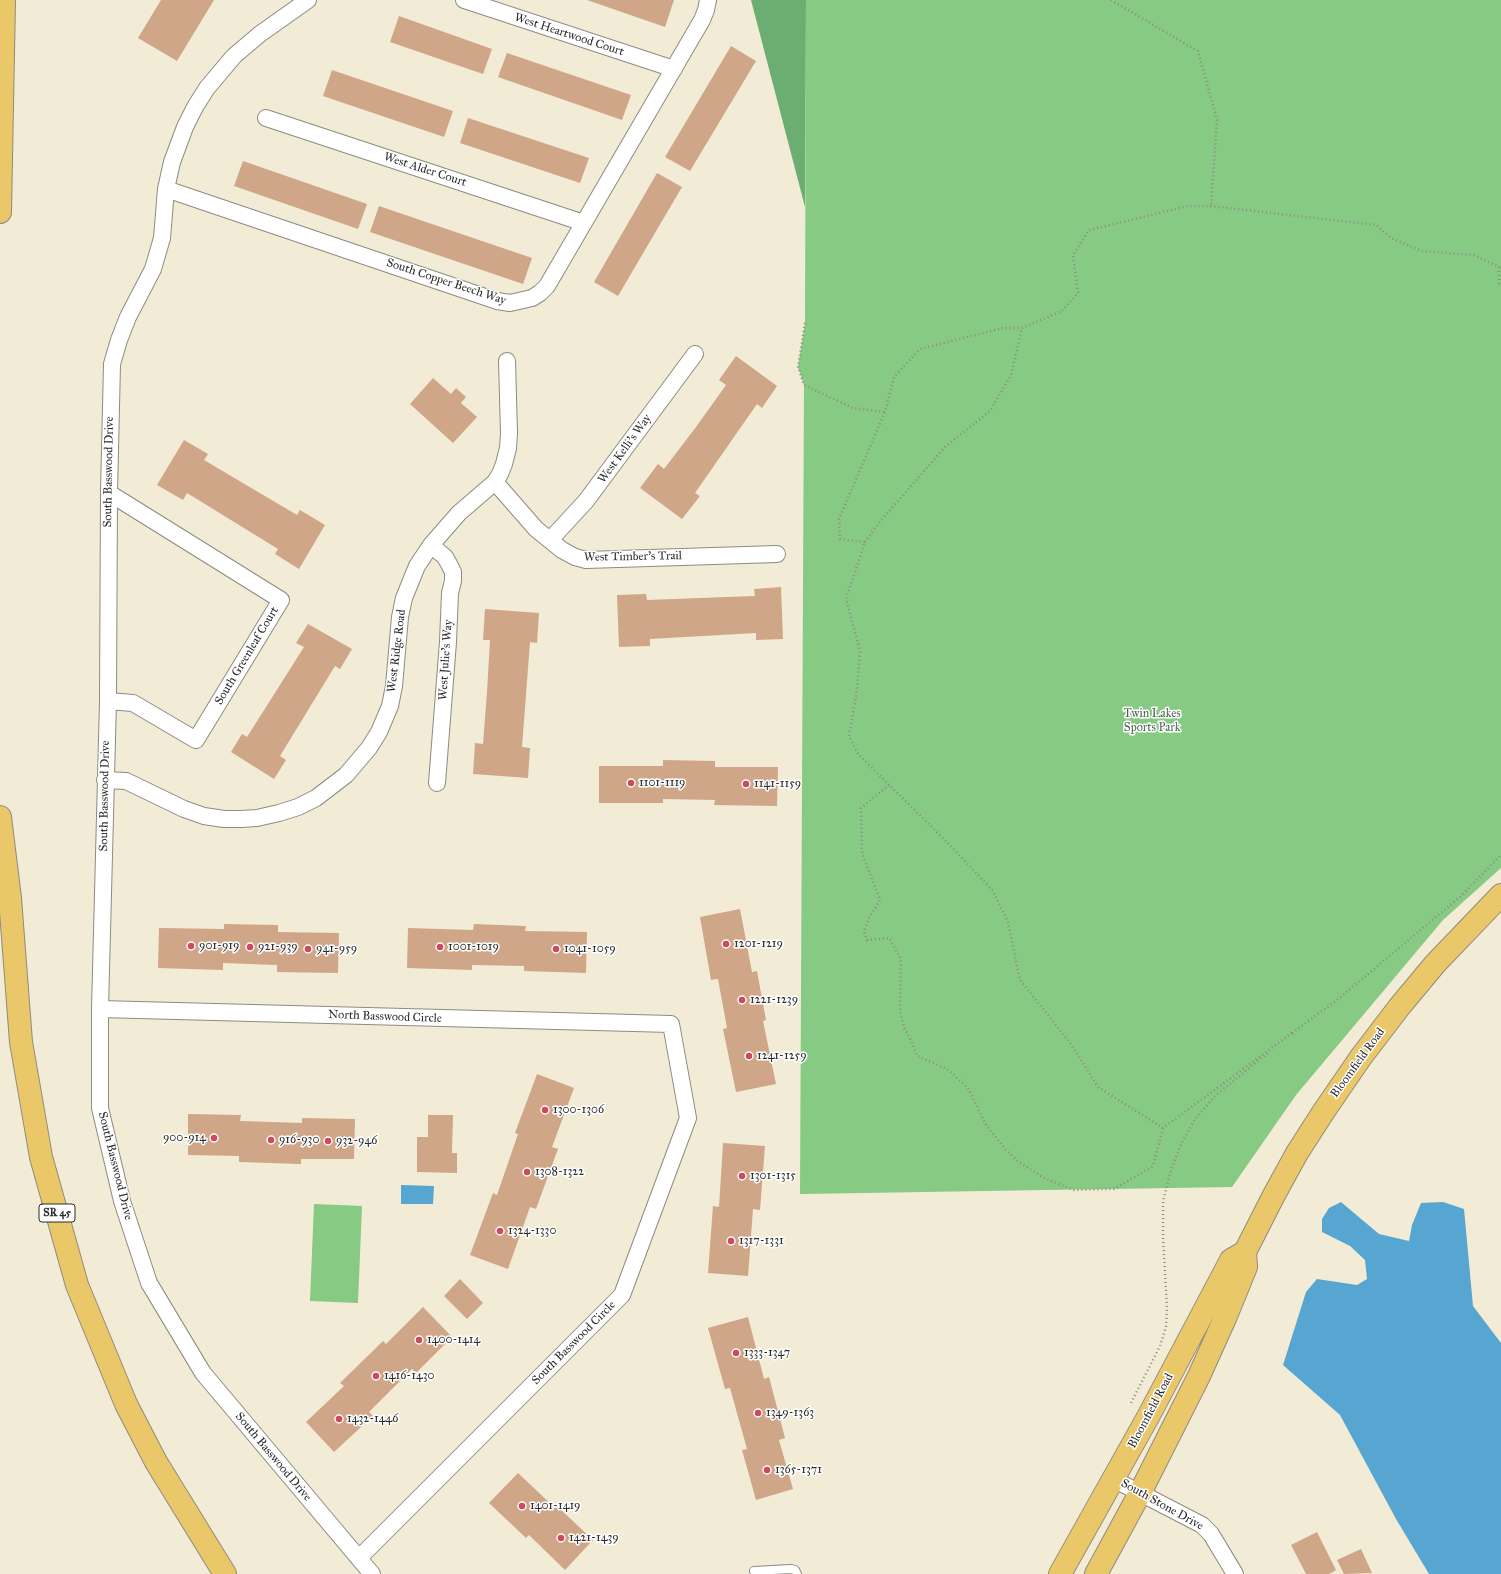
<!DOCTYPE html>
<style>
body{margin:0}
canvas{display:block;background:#f2ebd5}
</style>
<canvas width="1501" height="1574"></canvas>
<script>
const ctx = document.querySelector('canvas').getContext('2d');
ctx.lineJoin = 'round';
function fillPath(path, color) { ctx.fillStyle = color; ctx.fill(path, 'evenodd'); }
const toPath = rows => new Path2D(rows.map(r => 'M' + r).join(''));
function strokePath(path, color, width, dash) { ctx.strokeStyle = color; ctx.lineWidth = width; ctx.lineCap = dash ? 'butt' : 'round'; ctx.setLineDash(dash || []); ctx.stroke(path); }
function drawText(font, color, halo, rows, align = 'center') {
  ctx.font = font + ' "IM FELL Great Primer",serif'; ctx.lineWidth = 3; ctx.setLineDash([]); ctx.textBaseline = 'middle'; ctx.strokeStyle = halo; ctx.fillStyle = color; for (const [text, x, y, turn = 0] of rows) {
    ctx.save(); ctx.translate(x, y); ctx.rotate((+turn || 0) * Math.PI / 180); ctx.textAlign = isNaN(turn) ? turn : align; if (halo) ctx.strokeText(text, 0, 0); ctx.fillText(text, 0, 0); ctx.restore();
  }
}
fillPath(toPath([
 [806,0,1501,0,1501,868,1443,920,1296,1095,1232,1187,800,1194,804,385,798,367,805,323],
 [314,1204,362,1206,358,1303,310,1301]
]), '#86ca84');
fillPath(toPath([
 [751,0,806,0,805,207]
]), '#6cae72');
fillPath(toPath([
 [401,1185,434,1186,433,1204,401,1204],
 [1341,1202,1379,1234,1409,1241,1412,1225,1421,1203,1443,1202,1464,1209,1473,1306,1501,1343,1501,1574,1429,1574,1396,1519,1340,1415,1283,1365,1306,1292,1317,1279,1357,1285,1367,1279,1365,1260,1350,1246,1322,1232,1322,1219,1329,1208]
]), '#57a6d1');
fillPath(toPath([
 [161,0,214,0,177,61,138,38],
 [587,0,674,0,665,27],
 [399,16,492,49,483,74,390,42],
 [731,46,756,61,690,171,665,157],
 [507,53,631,95,622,120,498,77],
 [332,70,453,111,444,137,323,96],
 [468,118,589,158,580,183,460,143],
 [243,161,367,204,358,229,234,186],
 [657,173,682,187,618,296,594,282],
 [379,206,532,258,523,284,370,232],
 [736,356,777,386,762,408,757,404,695,493,700,496,682,519,640,488,658,464,664,469,696,427,726,385,719,380],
 [433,378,451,394,456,388,466,397,461,403,477,417,453,443,410,404],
 [184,440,208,454,204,460,297,515,300,510,325,525,299,569,275,554,278,549,187,493,183,500,157,485],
 [781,587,783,639,756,640,756,633,650,639,650,646,619,647,617,595,646,594,647,600,700,598,755,596,754,589],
 [485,609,539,613,537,643,530,642,522,747,530,748,528,778,473,774,475,743,483,744,487,692,490,640,483,640],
 [308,624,352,649,340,669,335,666,280,756,286,760,274,779,231,752,242,734,247,737,304,647,296,643],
 [663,760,715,761,715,767,778,767,777,806,714,805,715,800,663,799,663,803,599,803,599,766,663,766],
 [740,909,752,972,757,971,766,1020,763,1021,776,1084,736,1092,723,1029,727,1028,718,979,711,980,700,917],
 [224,924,278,925,278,932,339,933,338,973,277,972,277,965,223,963,223,970,158,968,159,928,224,929],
 [474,924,526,926,525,931,587,932,586,973,524,971,524,966,472,965,472,970,407,968,408,928,473,930],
 [537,1074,574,1088,552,1147,558,1149,536,1209,530,1207,508,1269,470,1255,493,1193,497,1195,518,1134,515,1133],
 [188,1114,241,1115,240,1121,302,1123,302,1118,355,1119,354,1159,301,1159,301,1164,239,1162,239,1156,188,1155],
 [428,1115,453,1115,452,1153,457,1153,457,1173,417,1172,417,1137,428,1137],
 [723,1143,765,1146,760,1210,753,1209,748,1276,708,1273,713,1206,719,1207],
 [460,1279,483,1303,467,1319,444,1296],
 [423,1307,452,1337,416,1373,412,1369,369,1412,373,1416,334,1452,306,1422,344,1386,340,1383,383,1341,386,1344],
 [748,1317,764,1379,769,1377,785,1438,779,1440,793,1489,756,1500,742,1450,747,1449,730,1388,725,1389,708,1328],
 [518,1473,555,1508,557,1506,593,1540,565,1570,529,1535,526,1538,489,1503],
 [1317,1532,1336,1570,1329,1574,1306,1574,1291,1545],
 [1361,1549,1372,1573,1344,1574,1337,1560]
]), '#d0a689');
const service = toPath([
 [754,1571,791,1569,795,1570,797,1574]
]);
const minor = toPath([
 [308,0,260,34,234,56,207,88,195,107,185,127,172,162,166,189,162,238,153,269,128,317,119,340,112,364,109,493,108,701,100,1009,100,1108,122,1201,149,1283,203,1373,372,1574],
 [464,0,674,69],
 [266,118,584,223],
 [166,189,497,301,510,303,532,298,540,293,547,286,702,20,706,10,708,0],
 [495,482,536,529,562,550,575,557,586,560,777,554],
 [550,540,586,501,695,354],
 [431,545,445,557,449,564,453,572,453,581,450,593,448,642,437,783],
 [108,701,133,703,196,740,281,600,109,493],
 [105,780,126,781,184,809,204,816,224,819,241,819,257,818,279,813,298,807,316,798,346,775,369,748,379,732,390,706,394,686,400,617,404,598,417,566,431,545,459,513,495,482,500,474,504,464,508,448,509,433,507,361],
 [100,1009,671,1024,688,1118,622,1295,359,1558],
 [1113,1479,1202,1525,1211,1534,1235,1574]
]);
const primary = toPath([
 [1060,1574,1148,1417,1231,1260,1245,1252],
 [1096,1574,1140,1493,1199,1376,1226,1316,1246,1267,1245,1252,1274,1195,1297,1153,1324,1111,1361,1057,1400,1006,1435,964,1501,895]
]);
const motorway = toPath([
 [0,212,4,0],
 [0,817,10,898,21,1042,41,1157,77,1285,126,1404,156,1462,225,1574]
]);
strokePath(service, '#8e8b80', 10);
strokePath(minor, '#8e8b80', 18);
strokePath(primary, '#8e8b80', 24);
strokePath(motorway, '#8e8b80', 24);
strokePath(toPath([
 [1111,0,1198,51,1217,120,1211,206],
 [805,323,798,367,804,385,853,408,885,412],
 [865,542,878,524,946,446,990,411,1011,375,1022,328],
 [889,785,861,808,862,853,880,900,869,918,864,932,867,940,889,938,901,959,900,1010,904,1028,910,1038,917,1056,947,1069,968,1088,986,1125,1006,1150,1019,1162,1044,1178,1074,1190,1114,1189,1153,1166,1163,1128],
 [1292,1033,1163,1128,1098,1087,1071,1044,1020,980,1008,922,993,891,949,844,858,754,849,736,857,690,860,651,846,599,865,542,840,539,839,519,885,412,894,377,920,349,1003,328,1022,328,1062,311,1078,293,1073,255,1089,230,1188,206,1211,206,1376,225,1391,238,1422,251,1474,255,1499,267,1499,284],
 [1292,1033,1337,1000,1461,896,1501,855],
 [1131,1403,1160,1346,1166,1327,1167,1309,1163,1236,1163,1201,1171,1170,1181,1144,1195,1119,1215,1096,1268,1053]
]), '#8e8b80', 2.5, [1, 3]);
strokePath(service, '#fff', 8);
strokePath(minor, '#fff', 16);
strokePath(primary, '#eac769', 22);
strokePath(motorway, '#eac769', 22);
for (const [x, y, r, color] of [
 [631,783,4,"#d1495b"],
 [746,784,4,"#d1495b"],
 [726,944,4,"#d1495b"],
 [191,946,4,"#d1495b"],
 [250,947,4,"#d1495b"],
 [440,947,4,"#d1495b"],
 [308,949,4,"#d1495b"],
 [556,949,4,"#d1495b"],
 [742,1000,4,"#d1495b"],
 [749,1056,4,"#d1495b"],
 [545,1110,4,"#d1495b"],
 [214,1138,4,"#d1495b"],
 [271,1140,4,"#d1495b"],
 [328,1141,4,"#d1495b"],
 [527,1172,4,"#d1495b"],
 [742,1176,4,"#d1495b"],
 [500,1231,4,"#d1495b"],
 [731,1241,4,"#d1495b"],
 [419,1340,4,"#d1495b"],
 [736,1353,4,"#d1495b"],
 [376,1376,4,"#d1495b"],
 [758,1413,4,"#d1495b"],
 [339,1419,4,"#d1495b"],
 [767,1470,4,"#d1495b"],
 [522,1506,4,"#d1495b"],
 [561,1538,4,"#d1495b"]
]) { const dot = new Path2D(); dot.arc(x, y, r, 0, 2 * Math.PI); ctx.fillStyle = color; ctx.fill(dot); strokePath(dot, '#fff', 1.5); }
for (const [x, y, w] of [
 [57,1213,36]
]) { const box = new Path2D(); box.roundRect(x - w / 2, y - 9, w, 18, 3); ctx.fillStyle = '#fff'; ctx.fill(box); strokePath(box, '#2b2b2b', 1); }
drawText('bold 11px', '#2b2b2b', null, [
 ["SR 45",57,1213]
]);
drawText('12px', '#2b2b2b', '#fff', [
 ["West Heartwood Court",569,35,18],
 ["West Alder Court",425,170,18],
 ["South Copper Beech Way",446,282,18],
 ["West Kelli's Way",625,449,-54],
 ["South Basswood Drive",109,472,-89],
 ["West Timber's Trail",633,557,-1],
 ["West Ridge Road",397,651,-83],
 ["South Greenleaf Court",247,656,-59],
 ["West Julie's Way",446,660,-86],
 ["South Basswood Drive",105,796,-89],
 ["North Basswood Circle",385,1017,2],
 ["Bloomfield Road",1358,1063,-54],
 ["South Basswood Drive",115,1166,76],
 ["South Basswood Circle",574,1343,-45],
 ["Bloomfield Road",1151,1411,-62],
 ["South Basswood Drive",273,1457,50],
 ["South Stone Drive",1162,1505,29]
]);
drawText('12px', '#4b634a', '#fff', [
 ["Twin Lakes",1152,714],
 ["Sports Park",1152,728]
]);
drawText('12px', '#2b2b2b', '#fff', [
 ["1101-1119",639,783],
 ["1141-1159",754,784],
 ["1201-1219",734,944],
 ["901-919",199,946],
 ["921-939",258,947],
 ["1001-1019",448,947],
 ["941-959",316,949],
 ["1041-1059",564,949],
 ["1221-1239",750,1000],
 ["1241-1259",757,1056],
 ["1300-1306",553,1110],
 ["900-914",206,1138,"right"],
 ["916-930",279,1140],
 ["932-946",336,1141],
 ["1308-1322",535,1172],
 ["1301-1315",750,1176],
 ["1324-1330",508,1231],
 ["1317-1331",739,1241],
 ["1400-1414",427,1340],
 ["1333-1347",744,1353],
 ["1416-1430",384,1376],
 ["1349-1363",766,1413],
 ["1432-1446",347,1419],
 ["1365-1371",775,1470],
 ["1401-1419",530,1506],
 ["1421-1439",569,1538]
], 'left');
</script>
